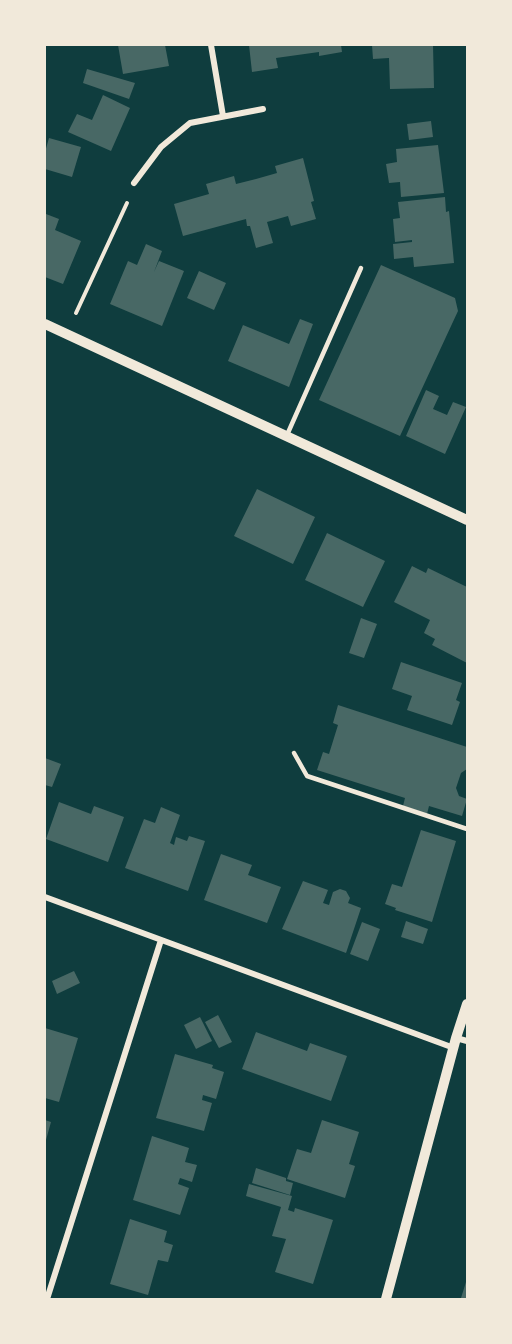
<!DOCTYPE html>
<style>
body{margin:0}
#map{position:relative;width:512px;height:1344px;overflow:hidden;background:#0f3d3e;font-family:Figtree,sans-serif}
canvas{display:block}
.frame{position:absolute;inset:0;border:46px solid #f1e9da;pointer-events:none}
</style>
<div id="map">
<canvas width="512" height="1344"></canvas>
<div class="frame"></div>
</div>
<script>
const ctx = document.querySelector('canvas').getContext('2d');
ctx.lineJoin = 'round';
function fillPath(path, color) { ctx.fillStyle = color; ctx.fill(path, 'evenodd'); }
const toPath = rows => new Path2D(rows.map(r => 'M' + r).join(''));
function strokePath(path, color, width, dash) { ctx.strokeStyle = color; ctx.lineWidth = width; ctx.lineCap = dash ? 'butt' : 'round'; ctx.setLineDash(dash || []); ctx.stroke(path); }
fillPath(toPath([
 [118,45,165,45,169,66,123,74],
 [249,45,341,45,342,52,319,56,319,52,276,58,278,68,252,72],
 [372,45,433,45,434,88,390,89,389,58,373,59],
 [87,69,135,83,129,99,83,83],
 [103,95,130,108,111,151,68,132,77,114,92,120],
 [431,121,433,137,409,140,407,124],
 [49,138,81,147,72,177,45,169,45,152],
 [438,145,444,193,401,197,400,182,389,183,386,164,397,162,396,149],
 [303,158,314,201,311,202,316,219,291,226,288,216,267,222,273,243,256,248,250,226,247,226,246,219,183,236,174,204,209,194,206,184,234,176,236,184,256,179,277,173,275,166],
 [445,197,446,212,449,211,454,263,414,267,413,257,394,259,393,244,412,242,412,240,395,242,393,219,400,218,398,202],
 [46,214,59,219,55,230,81,241,63,284,45,277],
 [146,244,162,251,154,272,159,261,184,271,162,326,110,304,128,261,137,265],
 [381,265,455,298,458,311,400,436,319,400],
 [199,271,226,283,214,310,187,298],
 [300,319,313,324,289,387,228,361,243,325,289,344],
 [426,390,439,396,433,409,447,415,453,402,466,407,445,454,406,436],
 [257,489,315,517,293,564,234,536],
 [327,533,385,561,363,607,305,580],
 [412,566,426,573,428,568,467,587,467,663,432,645,435,639,424,633,430,620,394,602],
 [361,618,377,624,364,658,349,653],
 [401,662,462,683,456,700,460,702,452,725,407,710,412,696,392,689],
 [338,705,467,747,467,769,461,773,456,788,459,796,467,799,462,816,429,806,427,814,403,806,405,798,317,770,323,752,329,754,338,725,333,723],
 [45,758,61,764,52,787,45,785],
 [59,802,91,814,94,806,124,817,108,862,46,839],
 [161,807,180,815,170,843,174,845,176,837,187,841,189,836,205,841,188,891,125,868,144,819,155,823],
 [421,830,456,841,432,922,395,910,396,908,385,904,392,884,402,887],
 [221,854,252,865,248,875,281,887,267,923,204,900],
 [303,881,328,890,323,903,329,905,333,892,340,889,346,891,350,898,348,903,361,908,346,953,282,929],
 [406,921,428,929,423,944,401,937],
 [362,922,380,929,368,961,350,954],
 [74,971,80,983,57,994,52,981],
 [218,1015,232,1042,219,1048,205,1022],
 [200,1017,212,1041,196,1049,184,1025],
 [45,1028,78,1038,59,1102,45,1098],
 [256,1032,307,1051,310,1043,347,1056,331,1101,242,1069],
 [175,1054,213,1065,212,1068,224,1072,216,1099,203,1095,202,1100,212,1103,204,1131,156,1118],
 [45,1120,51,1122,46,1140,45,1140],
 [322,1120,359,1132,349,1164,355,1166,345,1198,287,1179,297,1149,311,1153],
 [152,1136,189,1148,185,1162,197,1165,192,1182,180,1178,178,1184,189,1188,180,1215,133,1200],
 [256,1168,286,1178,286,1181,293,1183,290,1195,252,1183],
 [249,1184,292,1196,288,1210,294,1212,295,1208,333,1220,313,1284,275,1272,286,1239,272,1236,281,1207,246,1196],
 [130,1219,167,1231,164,1242,173,1245,168,1262,158,1260,148,1295,110,1284],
 [466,1282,467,1299,464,1299,461,1298]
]), '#486865');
strokePath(toPath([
 [76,313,127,203]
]), '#f1e9da', 4);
strokePath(toPath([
 [287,435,361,268],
 [294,753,307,776,467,829]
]), '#f1e9da', 4.5);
strokePath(toPath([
 [211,45,223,116],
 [134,183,161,147,190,123,263,109],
 [45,897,454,1048],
 [456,1038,467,1041],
 [47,1299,161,940]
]), '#f1e9da', 6);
strokePath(toPath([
 [45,324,467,520],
 [386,1299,456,1038,467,1004]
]), '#f1e9da', 10);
</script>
